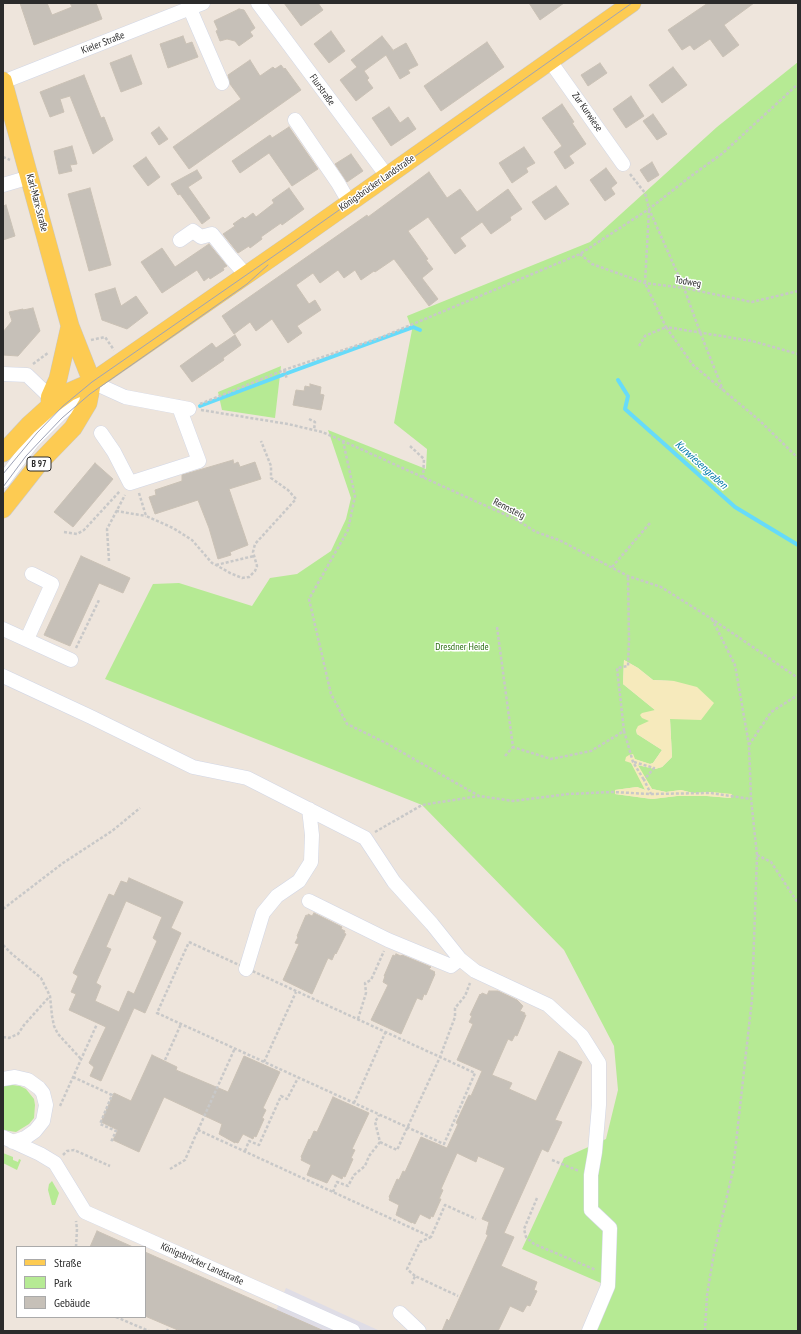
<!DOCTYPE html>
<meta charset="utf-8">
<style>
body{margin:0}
#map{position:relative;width:801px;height:1334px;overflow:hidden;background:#eee5dc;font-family:"PT Sans Narrow",sans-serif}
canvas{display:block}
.frame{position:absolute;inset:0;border:4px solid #2b2b2b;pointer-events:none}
.legend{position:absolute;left:16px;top:1246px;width:130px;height:72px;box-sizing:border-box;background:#fff;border:1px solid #aaa;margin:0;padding:5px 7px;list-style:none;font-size:12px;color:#2b2b2b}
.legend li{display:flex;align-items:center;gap:8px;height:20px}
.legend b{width:20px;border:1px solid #aaa}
</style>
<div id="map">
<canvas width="801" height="1334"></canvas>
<div class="frame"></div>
<ul class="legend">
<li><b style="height:5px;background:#fdcb52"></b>Straße</li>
<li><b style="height:11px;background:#b6ea94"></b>Park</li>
<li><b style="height:11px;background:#c6c0b8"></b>Gebäude</li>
</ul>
</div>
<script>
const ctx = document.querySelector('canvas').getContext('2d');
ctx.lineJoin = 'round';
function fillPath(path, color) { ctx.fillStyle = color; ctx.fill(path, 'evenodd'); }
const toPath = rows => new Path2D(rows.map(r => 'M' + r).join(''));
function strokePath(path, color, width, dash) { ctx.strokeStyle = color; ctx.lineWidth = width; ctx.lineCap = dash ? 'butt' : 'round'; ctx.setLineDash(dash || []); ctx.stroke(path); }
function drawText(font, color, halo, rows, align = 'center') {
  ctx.font = font + ' "PT Sans Narrow",sans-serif'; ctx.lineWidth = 3; ctx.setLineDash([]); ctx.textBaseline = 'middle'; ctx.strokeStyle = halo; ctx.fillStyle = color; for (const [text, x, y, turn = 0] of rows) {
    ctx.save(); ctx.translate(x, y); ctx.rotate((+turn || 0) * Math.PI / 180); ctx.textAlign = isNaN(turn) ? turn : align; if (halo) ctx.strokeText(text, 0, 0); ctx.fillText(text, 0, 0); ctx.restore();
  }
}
fillPath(toPath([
 [286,1288,380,1331,267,1331]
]), '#dfdde6');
fillPath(toPath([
 [798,62,798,1331,589,1331,608,1286,522,1249,564,1158,606,1139,618,1090,614,1046,564,950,422,805,105,679,153,584,179,583,252,606,270,578,297,574,331,551,346,519,351,498,328,430,426,469,427,449,394,423,412,330,407,316,590,242,717,127],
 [624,660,638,668,653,680,674,681,670,719,672,757,662,767,655,769,637,765,652,789,666,792,681,790,693,793,712,792,731,798,707,796,677,796,652,799,615,794,615,790,637,787,646,790,631,762,634,759,650,764,653,763,662,750,637,734,636,730,650,721,655,710,623,684],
 [281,366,275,418,222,410,218,392],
 [12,1085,20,1086,26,1089,34,1099,35,1105,34,1118,29,1124,16,1132,3,1130,3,1086],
 [3,1153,13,1157,13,1160,18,1162,19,1159,21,1160,17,1170,3,1163],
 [52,1181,59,1193,55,1205,52,1205,48,1190,49,1184]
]), '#b6ea94');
fillPath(toPath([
 [624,660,638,668,653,680,674,681,697,687,714,703,701,720,670,719,672,757,662,767,655,769,638,765,652,789,666,792,681,790,693,793,712,792,732,794,731,798,707,796,677,796,652,799,615,794,615,790,637,787,645,790,631,763,625,761,626,757,629,755,633,754,635,759,650,764,653,763,662,750,637,734,636,730,638,726,649,721,642,718,640,715,642,713,655,710,623,684]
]), '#f6eabc');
strokePath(toPath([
 [618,380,628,396,625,409,735,507,798,545],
 [200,406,285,374,413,327,420,330]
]), '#66dbfa', 4);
const building = toPath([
 [20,3,47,3,52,15,72,7,70,3,96,3,102,19,34,45,20,3],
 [284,3,318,3,323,10,301,26,284,3],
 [529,3,564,3,540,20,529,3],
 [708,3,754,3,724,25,739,45,723,57,710,39,694,50,690,45,682,50,668,30,708,3],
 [239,9,244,10,255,28,250,32,253,36,239,46,235,41,227,39,220,41,216,31,218,30,214,21,239,9],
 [331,31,345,51,329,63,314,44,331,31],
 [183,36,186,44,192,42,198,57,168,68,160,44,183,36],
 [382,36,393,50,392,51,406,43,418,65,408,70,410,73,400,79,386,55,364,71,369,78,367,80,373,88,356,101,340,80,357,67,351,60,382,36],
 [487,42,504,67,441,111,424,86,487,42],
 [131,55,142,84,121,92,110,63,131,55],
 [250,60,260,76,273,67,275,69,281,65,284,69,285,68,301,90,189,169,173,147,241,99,230,84,228,75,250,60],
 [600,63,607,73,588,86,581,75,600,63],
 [673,67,687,85,662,103,649,85,673,67],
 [84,75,101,118,104,117,113,140,93,154,70,96,60,99,64,112,50,117,40,92,84,75],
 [631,96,644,116,626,128,613,109,631,96],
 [562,104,574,122,572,123,586,144,569,156,574,163,565,169,554,152,562,146,542,118,562,104],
 [389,107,400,123,408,117,416,129,391,146,372,118,389,107],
 [653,114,667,134,657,140,643,121,653,114],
 [159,127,168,139,159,145,151,133,159,127],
 [289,127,318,169,292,186,269,153,240,173,232,161,270,135,272,138,289,127],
 [72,146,77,164,70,165,72,171,59,174,54,151,72,146],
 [524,147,535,163,526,168,528,172,512,183,499,163,524,147],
 [351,154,363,171,347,182,335,164,351,154],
 [146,157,160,177,148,186,133,166,146,157],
 [652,162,659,175,648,182,640,170,652,162],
 [606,168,617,183,611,188,615,194,605,201,590,180,606,168],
 [197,170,202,178,188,187,210,218,202,224,180,194,178,195,171,184,197,170],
 [429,172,447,198,460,189,477,212,508,189,522,209,510,217,511,220,491,234,482,222,460,238,466,246,455,254,428,217,408,231,428,259,426,260,433,269,422,278,438,299,429,306,394,259,375,272,374,271,361,280,355,270,344,278,338,270,320,283,313,273,296,285,309,304,315,300,321,310,297,326,302,333,288,343,272,319,256,331,250,322,234,334,222,316,367,215,368,217,429,172],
 [556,186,569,204,545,220,532,202,556,186],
 [90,188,111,265,89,271,68,194,90,188],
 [289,188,304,209,282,225,281,223,261,237,262,239,250,248,249,246,238,253,223,234,235,226,233,224,243,217,245,219,253,213,256,217,274,203,272,200,289,188],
 [6,205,15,236,3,240,3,206,6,205],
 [209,244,227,266,223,268,224,270,210,279,209,277,204,281,197,270,162,293,141,262,162,248,175,267,209,244],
 [115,288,121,306,136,296,148,313,127,329,102,320,95,294,115,288],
 [33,308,40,331,18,356,3,355,3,332,12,321,9,312,23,309,23,310,33,308],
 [235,335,241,345,223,358,224,360,192,382,180,366,212,343,216,348,235,335],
 [310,384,321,387,320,394,324,395,321,410,293,405,296,390,304,391,305,386,310,387,310,384],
 [233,460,234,464,238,462,240,467,255,462,261,479,229,489,248,545,230,552,231,555,218,559,209,528,198,500,155,514,149,497,156,495,155,490,182,481,182,475,233,460],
 [95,463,113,479,73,527,54,512,95,463],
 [81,556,130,578,123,593,99,583,70,646,44,635,81,556],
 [129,878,183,902,171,928,181,933,145,1013,134,1008,101,1081,90,1076,94,1067,89,1063,106,1027,69,1010,76,994,71,992,78,976,73,973,109,894,114,896,121,881,127,883,129,878],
 [126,901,162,917,153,938,157,941,134,994,128,991,119,1012,95,1001,101,986,96,983,111,949,106,947,126,901],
 [314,913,342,927,341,929,345,931,344,933,346,934,336,954,335,953,332,960,328,958,312,994,283,980,299,944,295,943,298,937,297,936,306,915,308,916,308,914,312,916,314,913],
 [396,954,401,956,402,955,431,967,429,969,435,972,434,973,435,974,426,995,424,994,422,1000,417,998,401,1034,371,1020,388,985,383,982,385,976,384,976,393,955,395,956,396,954],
 [489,991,498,991,517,1000,523,1006,520,1011,525,1013,524,1015,526,1015,517,1036,515,1035,512,1041,508,1039,492,1075,512,1083,509,1089,536,1101,559,1051,582,1062,555,1120,562,1122,548,1152,542,1149,504,1233,514,1237,501,1266,537,1282,534,1290,537,1291,530,1306,527,1305,523,1312,510,1306,498,1331,442,1331,447,1319,449,1321,488,1235,486,1234,489,1222,482,1219,505,1168,478,1156,476,1162,457,1153,441,1189,443,1190,439,1199,441,1199,433,1217,431,1216,430,1219,420,1214,415,1224,412,1222,412,1223,396,1215,399,1205,389,1200,390,1198,389,1197,397,1179,399,1180,403,1171,405,1172,421,1137,447,1148,458,1124,456,1123,469,1095,471,1096,482,1071,457,1060,473,1024,469,1022,472,1016,470,1015,480,994,481,995,482,993,487,995,489,991],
 [152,1055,177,1067,176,1070,228,1092,244,1056,280,1072,263,1108,266,1110,262,1118,264,1119,256,1137,254,1136,253,1139,243,1134,238,1143,235,1142,235,1143,219,1134,222,1124,164,1097,139,1152,113,1140,118,1130,101,1122,114,1093,131,1101,152,1055],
 [333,1097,369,1113,352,1149,355,1150,351,1158,353,1159,345,1177,343,1176,342,1179,332,1174,327,1183,307,1175,311,1165,301,1160,302,1158,301,1157,309,1139,310,1140,314,1131,317,1132,333,1097],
 [97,1231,133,1247,90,1247,97,1231],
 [145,1252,265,1305,324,1331,180,1331,145,1316,145,1252]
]);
fillPath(building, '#c6c0b8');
strokePath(building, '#cac1b5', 1);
const minor = toPath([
 [258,3,387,176],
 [190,9,222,83],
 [550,61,623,164],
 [3,82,203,3],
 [295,120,338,183,349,202],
 [3,185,30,177],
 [180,240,193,231,201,237,212,234,231,258,246,275],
 [3,374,27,375,50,397],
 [101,433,114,452,130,483,199,461,179,407],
 [3,481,32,442,59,415,86,392,92,382,125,397,189,409],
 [3,629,71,660],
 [27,639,52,584,32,574],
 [3,676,91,717,193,767,247,778,365,838,394,882,432,924,460,959,475,971,548,1005,582,1036,599,1063,599,1105,595,1152,591,1175,591,1210,610,1228,608,1286,589,1331],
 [309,901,388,940,451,966,460,959],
 [246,969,263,913,277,896,299,881,311,862,312,835,309,809],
 [3,1079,15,1077,28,1080,39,1088,43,1093,46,1105,43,1121,35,1131,25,1138,13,1142],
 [3,1137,40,1154,55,1163,85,1212,353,1331],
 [400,1313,419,1331]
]);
const major = toPath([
 [3,81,70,326,92,382,88,403,73,428,41,461,3,509],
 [50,406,50,397,58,379,70,326],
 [3,453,29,425,50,406,69,392,92,382,291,244,632,3]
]);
strokePath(minor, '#d1d6e5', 15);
strokePath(major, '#c8c8c8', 19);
strokePath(toPath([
 [3,157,10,160],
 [630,174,645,193,649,209,684,288,700,332,723,390],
 [649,210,645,283,666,327,752,341,798,354],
 [580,254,592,264,645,283,684,288,752,302,798,291],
 [91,340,105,337,114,350],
 [639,346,645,336,666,327,693,365,759,420,798,458],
 [33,364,48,353],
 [284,370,287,379],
 [200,404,284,370,382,337,580,254,649,209,691,176,723,153,798,84],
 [201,410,288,424,322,432,343,441,517,520,536,532,559,540,628,576,661,587,712,619,798,678],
 [309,419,315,422,314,430],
 [343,441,355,496,348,530,309,599,331,694,347,724,384,742,479,796,513,801,568,794,612,792,651,794,711,793,751,799],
 [410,446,424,459,423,478],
 [139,493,146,516,173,528,192,540,212,563,216,565,230,573,242,578,249,577,255,571,257,566,253,552,255,544,296,499,288,490,271,478,271,466,261,441],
 [116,511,146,516],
 [64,532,77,534,84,530,120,491],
 [109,561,107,529,125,495],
 [216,565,254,556],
 [612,567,650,523],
 [497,627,513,747,551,759,591,751,624,731,633,762,644,780],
 [76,648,99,600],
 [624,731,617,668,628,666,629,640,628,576],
 [749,745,771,712,798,695],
 [505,756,513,747],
 [634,762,654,768,644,780,651,794],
 [375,832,422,805,479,796],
 [757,855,771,862,798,903],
 [3,909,63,863,112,831,140,808],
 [189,942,475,1073,444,1144,157,1013,189,942],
 [3,945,12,954,41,978,50,996,52,1016,54,1026,58,1034,81,1059],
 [358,1019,366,993,365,983,371,980,384,951],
 [3,1037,9,1038,18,1034,24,1025,50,996],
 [165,1060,181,1024],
 [264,1062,296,992],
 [73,1077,112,1095,100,1124,116,1131,111,1142],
 [354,1103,386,1031],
 [60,1106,97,1024],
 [198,1130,235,1048],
 [380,1142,397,1150,440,1057,455,1017,455,1008,465,996,470,983],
 [245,1151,249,1141,259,1145,281,1096,287,1099,298,1078],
 [63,1155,67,1151,74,1150,110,1166],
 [552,1160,579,1171],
 [170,1169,185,1160,198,1130,431,1237,445,1205,476,1219],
 [333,1192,337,1182,348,1186,354,1175,365,1166,369,1156,380,1142,375,1122,379,1115],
 [537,1198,524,1229,526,1237,534,1244,596,1270],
 [76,1247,77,1229,76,1221],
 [415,1276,407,1269,420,1242,431,1237],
 [412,1284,415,1276,458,1296],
 [116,1317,149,1331],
 [167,1331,168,1329],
 [705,1331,707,1295,714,1253,733,1170,752,999,757,855,751,799,749,745,735,665,712,619]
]), '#c8c8c8', 2.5, [3, 2]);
strokePath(minor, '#fff', 14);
strokePath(major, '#fdcb52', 18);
strokePath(toPath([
 [3,474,37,433,63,406,92,382,291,244,632,3],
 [3,487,26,456,41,440,62,418,90,394,247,284,268,265]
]), '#9ea3b7', 1);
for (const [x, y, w] of [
 [39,464,24]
]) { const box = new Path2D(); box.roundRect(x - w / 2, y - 7, w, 14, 3); ctx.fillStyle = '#fff'; ctx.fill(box); strokePath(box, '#2b2b2b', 1); }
drawText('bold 9px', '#2b2b2b', null, [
 ["B 97",39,464]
]);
drawText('10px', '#2b2b2b', '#fff', [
 ["Kieler Straße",103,43,-21],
 ["Flurstraße",322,90,54],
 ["Zur Kurwiese",587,112,55],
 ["Königsbrücker Landstraße",377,183,-35],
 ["Karl-Marx-Straße",37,203,75],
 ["Todweg",688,282,10],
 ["Rennsteig",509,509,26],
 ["Königsbrücker Landstraße",202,1264,24]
]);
drawText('10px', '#2c7014', '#fff', [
 ["Dresdner Heide",462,647]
]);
drawText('italic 11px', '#0179a9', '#fff', [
 ["Kurwiesengraben",701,465,42]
]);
</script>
